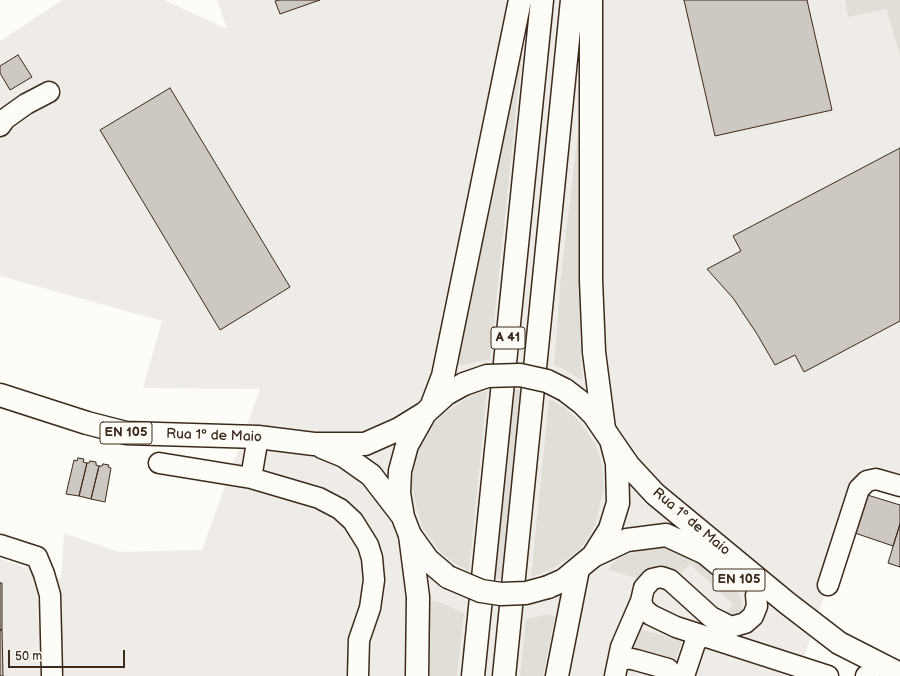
<!DOCTYPE html>
<meta charset="utf-8">
<style>
body{margin:0}
#map{position:relative;width:900px;height:676px;overflow:hidden;background:#fdfcf7;font-family:"Balsamiq Sans",sans-serif}
canvas{display:block}
.scale{position:absolute;left:8px;top:650px;width:117px;height:18px;box-sizing:border-box;border:2px solid #3b2a1e;border-top:0;padding-left:5px;font-size:12px;line-height:14px;white-space:nowrap;color:#3b2a1e;-webkit-text-stroke:3px #fdfcf7;paint-order:stroke}
</style>
<div id="map">
<canvas width="900" height="676"></canvas>
<div class="scale">50 m</div>
</div>
<script>
const ctx = document.querySelector('canvas').getContext('2d');
ctx.lineJoin = 'round';
function fillPath(path, color) { ctx.fillStyle = color; ctx.fill(path, 'evenodd'); }
const toPath = rows => new Path2D(rows.map(r => 'M' + r).join(''));
function strokePath(path, color, width, dash) { ctx.strokeStyle = color; ctx.lineWidth = width; ctx.lineCap = dash ? 'butt' : 'round'; ctx.setLineDash(dash || []); ctx.stroke(path); }
function drawText(font, color, halo, rows, align = 'center') {
  ctx.font = font + ' "Balsamiq Sans",sans-serif'; ctx.lineWidth = 3; ctx.setLineDash([]); ctx.textBaseline = 'middle'; ctx.strokeStyle = halo; ctx.fillStyle = color; for (const [text, x, y, turn = 0] of rows) {
    ctx.save(); ctx.translate(x, y); ctx.rotate((+turn || 0) * Math.PI / 180); ctx.textAlign = isNaN(turn) ? turn : align; if (halo) ctx.strokeText(text, 0, 0); ctx.fillText(text, 0, 0); ctx.restore();
  }
}
fillPath(toPath([
 [62,0,164,0,227,29,217,0,845,0,848,16,886,9,900,56,900,475,867,465,798,676,0,676,0,559,61,579,64,533,118,552,202,550,260,389,143,388,162,321,0,276,0,41]
]), '#efece7');
fillPath(toPath([
 [845,0,900,0,900,56,886,9,848,17],
 [523,45,490,359,454,367,509,98],
 [580,116,586,158,586,220,580,333,582,380,566,370,554,365,561,276],
 [513,389,524,390,506,580,493,578],
 [487,391,469,571,454,563,441,553,423,528,416,505,412,487,415,459,421,443,431,427,443,414,472,395],
 [549,399,564,407,580,422,596,445,602,465,604,489,595,525,587,540,577,552,551,570,531,577],
 [662,547,677,550,709,568,739,594,743,604,741,610,736,614,731,616,724,615,733,604,690,564,679,575,669,568,661,566,653,567,646,570,639,579,607,569,618,559,632,553,647,549],
 [428,601,439,602,464,613,457,676,427,676],
 [549,614,555,617,543,676,520,676,526,619],
 [637,628,682,641,675,663,632,652]
]), '#e1ded7');
const building = toPath([
 [279,0,320,0,280,14,275,1,279,0],
 [684,0,807,0,832,110,715,136,684,0],
 [18,55,32,77,10,90,0,73,0,66,18,55],
 [170,88,290,287,220,330,100,130,170,88],
 [900,148,900,321,804,372,795,355,775,365,757,334,733,298,707,269,741,251,733,236,900,148],
 [78,458,84,459,83,462,87,463,79,496,66,494,74,460,77,461,78,458],
 [90,461,96,462,96,465,99,466,91,499,79,496,87,463,89,463,90,461],
 [103,464,109,465,108,467,111,468,105,502,91,499,99,466,102,466,103,464],
 [861,493,900,505,900,524,893,546,849,531,861,493],
 [900,524,900,567,888,563,900,524],
 [0,583,2,583,2,630,0,630,0,583],
 [0,630,2,630,3,676,0,676,0,630]
]);
fillPath(building, '#cdc8c2');
strokePath(building, '#3b2a1e', 1);
const minor = toPath([
 [0,126,5,119,26,104,49,92],
 [258,437,251,478,319,498,340,509,353,521,368,545,372,558,374,580,370,608,359,640,358,676],
 [159,463,251,478],
 [0,545,37,557,44,574,50,595,52,676],
 [828,585,859,489,867,481,876,479,900,486],
 [756,595,757,606,753,616,745,623,731,627,711,617,670,580,661,577,652,579,644,588,641,601,644,609,651,615,676,627,828,676],
 [618,662,627,658,636,660,668,669,674,676],
 [615,676,621,647,641,601],
 [684,676,695,643,701,636,705,636],
 [866,676,869,675]
]);
const major = toPath([
 [0,395,87,423,126,433,258,437,314,444,365,444,399,429,425,413],
 [611,440,629,466,655,494,787,603,839,643,900,674],
 [322,447,344,456,371,475,401,514],
 [593,556,627,540,666,535,705,553,727,571],
 [448,577,428,560,410,535,403,517,399,493,400,471,407,445,425,413,446,394,464,384],
 [548,587,564,580,593,556,610,529,618,503,617,463,611,440,594,415,582,403,565,390]
]);
const highway = toPath([
 [591,0,591,280,594,352,604,429],
 [432,405,443,376,520,0],
 [410,535,418,597,417,676],
 [473,676,542,0],
 [504,676,572,0],
 [557,676,578,569]
]);
strokePath(minor, '#3b2a1e', 23);
strokePath(major, '#3b2a1e', 25);
strokePath(highway, '#3b2a1e', 25);
strokePath(minor, '#fdfcf7', 20);
strokePath(major, '#fdfcf7', 22);
strokePath(highway, '#fdfcf7', 22);
const majorBridge = toPath([
 [464,384,487,376,520,375,547,381,565,390],
 [448,577,481,591,501,594,526,593,548,587]
]);
strokePath(majorBridge, '#3b2a1e', 25, []);
strokePath(majorBridge, '#fdfcf7', 22);
for (const [x, y, w] of [
 [508,338,34],
 [126,433,52],
 [739,580,52]
]) { const box = new Path2D(); box.roundRect(x - w / 2, y - 11, w, 22, 3); ctx.fillStyle = '#fdfcf7'; ctx.fill(box); strokePath(box, '#3b2a1e', 1); }
drawText('bold 13px', '#3b2a1e', null, [
 ["A 41",508,338],
 ["EN 105",126,433],
 ["EN 105",739,580]
]);
drawText('14px', '#3b2a1e', '#fdfcf7', [
 ["Rua 1º de Maio",214,436,2],
 ["Rua 1º de Maio",691,522,40]
]);
</script>
